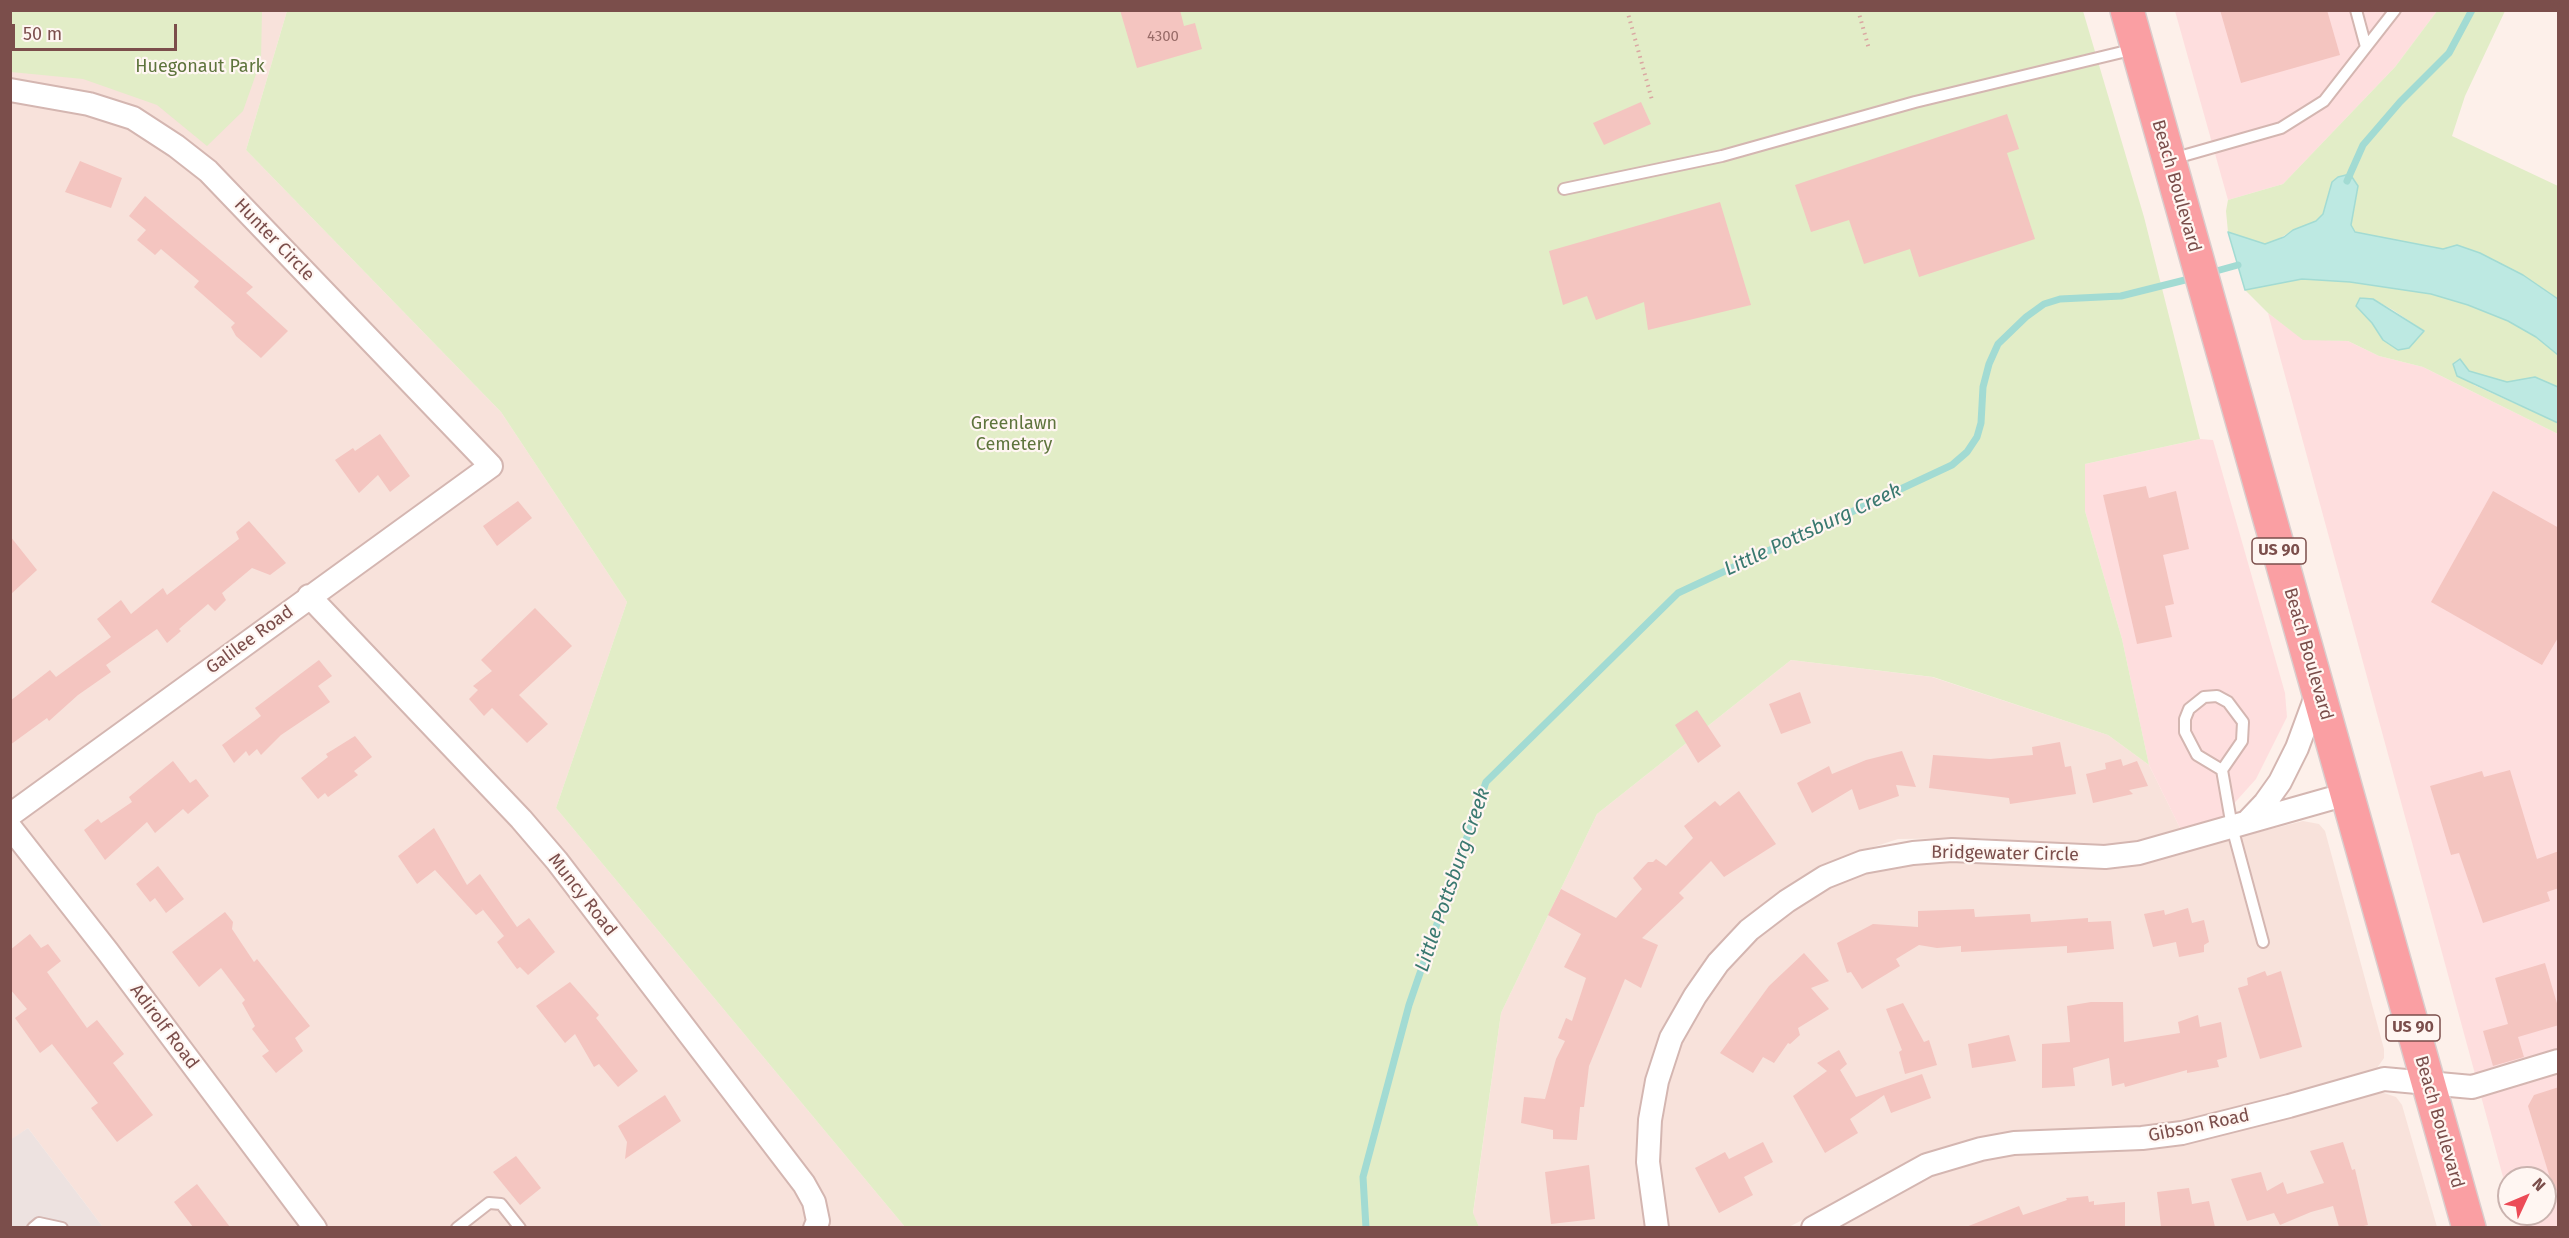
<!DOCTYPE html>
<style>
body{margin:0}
#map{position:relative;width:2569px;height:1238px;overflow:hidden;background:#fdf0ea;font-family:"Fira Sans",sans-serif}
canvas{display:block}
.frame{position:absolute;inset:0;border:12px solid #7b4e4b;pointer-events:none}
.north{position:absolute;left:2497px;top:1166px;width:60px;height:60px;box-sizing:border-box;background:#fff6f2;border:2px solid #cab3af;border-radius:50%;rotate:46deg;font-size:16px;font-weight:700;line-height:24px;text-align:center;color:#7b4e4b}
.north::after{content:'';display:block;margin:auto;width:21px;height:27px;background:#ec4b57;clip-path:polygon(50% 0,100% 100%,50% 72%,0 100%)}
.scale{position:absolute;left:12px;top:24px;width:165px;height:27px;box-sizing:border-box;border:3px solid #7b4e4b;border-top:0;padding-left:8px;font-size:18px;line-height:21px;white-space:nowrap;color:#7b4e4b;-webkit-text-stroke:4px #fff6f2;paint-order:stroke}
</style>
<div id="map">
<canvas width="2569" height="1238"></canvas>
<div class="frame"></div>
<div class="north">N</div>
<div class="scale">50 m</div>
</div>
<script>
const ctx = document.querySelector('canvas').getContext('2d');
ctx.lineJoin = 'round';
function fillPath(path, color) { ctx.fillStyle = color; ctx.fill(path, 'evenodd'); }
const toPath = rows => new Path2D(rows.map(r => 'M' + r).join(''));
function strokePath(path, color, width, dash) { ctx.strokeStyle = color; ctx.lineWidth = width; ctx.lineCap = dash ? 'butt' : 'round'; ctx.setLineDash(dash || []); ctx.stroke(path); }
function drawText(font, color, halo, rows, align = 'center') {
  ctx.font = font + ' "Fira Sans",sans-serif'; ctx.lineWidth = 4.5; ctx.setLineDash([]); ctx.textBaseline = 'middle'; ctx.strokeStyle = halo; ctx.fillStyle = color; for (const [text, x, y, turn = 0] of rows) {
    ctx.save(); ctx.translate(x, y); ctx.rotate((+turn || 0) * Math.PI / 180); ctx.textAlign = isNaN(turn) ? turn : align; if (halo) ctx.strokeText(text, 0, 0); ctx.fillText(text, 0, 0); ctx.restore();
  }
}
fillPath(toPath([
 [11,11,287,11,246,150,501,412,627,602,556,808,905,1227,103,1227,28,1128,11,1140],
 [1791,660,1932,677,2108,735,2149,765,2182,832,2113,847,1981,838,1898,839,1842,857,1775,896,1733,929,1702,968,1655,1048,1643,1098,1647,1227,1479,1227,1473,1214,1501,1013,1597,814],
 [2303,821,2319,824,2325,831,2384,1049,2384,1058,2377,1068,2364,1074,2232,1111,2160,1126,1934,1151,1789,1227,1664,1228,1658,1173,1659,1127,1666,1083,1681,1037,1709,993,1748,947,1788,913,1858,871,1970,857,2048,866,2143,861],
 [2381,1092,2396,1097,2402,1105,2437,1227,1833,1228,1916,1181,1964,1164,2032,1152,2181,1144]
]), '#f8e2db');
fillPath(toPath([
 [2175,11,2437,11,2395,67,2283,184,2228,200],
 [2268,313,2303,339,2348,341,2379,356,2423,367,2558,434,2558,1227,2520,1227,2514,1214,2545,1214,2545,1178,2509,1178,2509,1199],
 [2200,439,2213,440,2285,693,2287,717,2256,779,2221,818,2182,832,2149,765,2122,639,2085,511,2085,464]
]), '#fedede');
fillPath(toPath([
 [28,1128,103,1227,11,1227,10,1140]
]), '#ede2e0');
fillPath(toPath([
 [10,11,262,11,261,60,243,111,207,146,157,105,83,79,11,72],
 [287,11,2083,11,2144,217,2200,439,2085,464,2085,511,2122,639,2149,765,2108,735,1933,677,1791,660,1597,814,1501,1013,1473,1213,1479,1227,905,1227,556,808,627,602,501,412,246,150],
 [2437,11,2505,11,2465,96,2452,136,2558,186,2558,299,2523,275,2480,253,2457,245,2443,249,2354,232,2351,226,2358,187,2326,202,2324,214,2316,221,2293,230,2274,242,2265,244,2228,232,2226,211,2228,200,2283,184,2395,67],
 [2302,279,2350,282,2431,294,2468,305,2508,321,2536,337,2558,355,2558,387,2535,377,2507,382,2469,371,2460,359,2474,385,2558,423,2558,434,2423,367,2379,356,2348,341,2303,340,2268,313,2245,290],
 [2373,299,2393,310,2424,331,2416,339,2383,340,2372,323,2356,306]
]), '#e2edc7');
const water = toPath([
 [2350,174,2358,186,2351,225,2355,232,2443,249,2457,245,2480,253,2523,275,2558,299,2558,355,2536,337,2508,321,2468,305,2431,294,2350,282,2302,279,2245,290,2228,232,2265,244,2284,237,2293,230,2316,221,2323,214,2332,182,2338,177,2350,174],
 [2360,298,2373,299,2424,331,2409,348,2398,350,2383,340,2372,323,2356,306,2360,298],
 [2460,359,2469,371,2507,382,2535,377,2558,387,2558,423,2457,376,2453,364,2460,359]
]);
fillPath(water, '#bde9e2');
strokePath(water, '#a2dbd3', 1.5);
strokePath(toPath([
 [2347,181,2363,145,2400,102,2449,53,2472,10],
 [2209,273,2238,265],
 [1366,1228,1363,1177,1409,1005,1486,782,1678,593,1952,465,1967,452,1977,437,1981,423,1983,387,1989,364,1998,344,2026,317,2044,304,2060,299,2121,296,2193,278]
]), '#a2dbd3', 7);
fillPath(toPath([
 [1120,10,1180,10,1184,26,1195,23,1202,49,1137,68],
 [2220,10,2327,10,2340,55,2241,83],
 [1641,102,1651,124,1604,145,1593,123],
 [2007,114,2019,149,2007,153,2035,239,1919,277,1910,249,1864,264,1849,220,1811,232,1795,185],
 [80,161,122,178,111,208,65,192],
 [145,196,253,287,246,293,288,331,261,358,236,336,231,327,235,323,194,287,199,281,161,249,155,255,137,240,146,230,129,216],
 [1720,202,1751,305,1648,330,1644,302,1596,320,1587,296,1563,305,1549,251],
 [380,434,410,476,390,492,378,475,359,493,335,460,353,448,355,451],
 [2146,486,2149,498,2176,491,2189,549,2163,555,2174,604,2165,606,2172,637,2137,644,2103,495],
 [2493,491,2559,528,2559,636,2542,665,2431,602],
 [518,501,532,518,497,546,483,526],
 [249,521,286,563,270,575,252,568,222,593,226,600,215,611,208,604,179,629,181,631,167,643,157,629,106,665,111,672,78,695,49,721,47,718,10,745,10,701,50,670,56,677,111,637,97,619,121,600,131,614,163,588,167,595,239,539,236,532],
 [10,536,37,570,10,595],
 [535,608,572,646,519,695,548,724,527,743,492,708,484,716,469,699,478,690,473,686,492,671,481,660],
 [319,660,332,676,318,686,330,702,281,735,261,755,257,749,249,756,246,751,234,763,222,745,261,716,255,708],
 [1800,692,1811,723,1781,734,1769,704],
 [1697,710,1721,746,1698,763,1675,725],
 [355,736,372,757,354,771,358,775,328,797,325,793,318,799,301,778,328,757,326,754],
 [2060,742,2065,767,2071,766,2076,794,2010,804,2009,798,1929,788,1933,755,1990,759,2033,755,2032,747],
 [1902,751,1916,787,1896,785,1899,796,1859,810,1852,789,1812,813,1797,783,1829,766,1832,774,1866,760],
 [2121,759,2123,766,2137,761,2148,786,2129,790,2133,794,2093,803,2086,774,2106,769,2105,763],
 [173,761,190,783,196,779,209,796,188,814,183,809,155,833,147,822,105,860,84,830,98,819,101,823,132,802,129,797],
 [2510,770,2537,859,2559,851,2559,888,2547,892,2550,901,2483,923,2459,853,2451,855,2430,786,2482,771,2484,777],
 [1739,791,1776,844,1724,877,1711,861,1679,893,1684,898,1642,938,1658,945,1641,988,1625,979,1589,1066,1584,1107,1580,1107,1577,1140,1553,1139,1553,1130,1521,1123,1524,1097,1545,1099,1556,1059,1565,1041,1558,1038,1566,1018,1572,1021,1586,978,1564,967,1581,934,1548,915,1561,889,1616,918,1642,889,1633,878,1648,862,1653,862,1656,859,1666,866,1693,838,1684,826,1715,801,1720,806],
 [434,828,467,885,480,874,517,927,529,918,555,952,528,975,520,967,517,969,497,942,504,936,480,906,483,910,476,915,435,870,417,884,398,856],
 [158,866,184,899,166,913,155,898,150,902,136,884],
 [2188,908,2192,923,2204,920,2209,942,2204,945,2204,952,2179,957,2176,942,2153,947,2144,914,2164,910,2165,915],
 [1974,909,1975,917,2030,914,2031,922,2088,918,2088,922,2111,921,2114,949,2067,953,2067,946,1961,952,1961,946,1937,948,1919,945,1896,959,1900,966,1862,989,1851,972,1847,973,1837,943,1873,924,1918,927,1918,911],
 [225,912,233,922,232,929,254,962,257,959,310,1026,295,1038,303,1051,276,1073,262,1056,269,1051,252,1029,255,1026,242,1003,245,1000,221,968,199,987,172,952],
 [30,934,41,948,48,944,61,961,47,972,87,1028,97,1020,124,1054,113,1063,153,1115,117,1142,91,1108,98,1103,52,1044,40,1053,15,1018,27,1009,10,989,10,950],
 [1804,953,1829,981,1811,988,1829,1009,1798,1028,1800,1035,1790,1044,1788,1043,1774,1063,1763,1057,1753,1073,1720,1053,1769,986],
 [2545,963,2559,1010,2559,1025,2518,1037,2524,1057,2493,1066,2483,1031,2508,1024,2495,978],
 [2265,971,2267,976,2281,971,2302,1047,2260,1059,2238,988,2248,985,2247,978],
 [570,982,599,1015,596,1018,638,1071,618,1087,599,1064,594,1067,575,1034,565,1043,536,1006],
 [2091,1002,2123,1002,2124,1042,2180,1033,2178,1022,2198,1015,2200,1027,2221,1022,2227,1057,2217,1060,2219,1067,2187,1073,2187,1070,2125,1087,2124,1083,2112,1086,2109,1058,2073,1068,2075,1086,2042,1088,2042,1044,2070,1042,2067,1006],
 [1903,1003,1924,1042,1929,1040,1937,1065,1905,1074,1899,1052,1902,1050,1886,1009],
 [2009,1035,2016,1061,1972,1068,1968,1044],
 [1839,1050,1847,1064,1840,1070,1856,1097,1922,1074,1931,1098,1891,1113,1884,1095,1850,1119,1858,1133,1825,1153,1793,1096,1827,1071,1817,1063],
 [2559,1087,2559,1190,2554,1191,2528,1106,2534,1095],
 [665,1095,681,1121,625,1159,627,1142,618,1126],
 [1763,1142,1773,1162,1744,1177,1753,1195,1719,1213,1695,1168,1725,1152,1729,1159],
 [2343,1142,2352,1170,2355,1169,2368,1225,2359,1227,2339,1227,2333,1206,2311,1212,2280,1225,2274,1213,2247,1221,2231,1179,2261,1172,2267,1191,2283,1182,2287,1194,2324,1183,2310,1151],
 [516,1156,541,1188,520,1205,493,1172],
 [1589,1165,1595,1219,1551,1224,1545,1172],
 [197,1184,230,1227,193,1227,174,1202],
 [2189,1188,2192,1204,2209,1201,2215,1227,2161,1227,2157,1192],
 [2088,1196,2089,1202,2094,1201,2094,1205,2125,1202,2125,1227,1966,1227,2019,1206,2023,1215,2067,1200,2066,1198]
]), '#f4c5c0');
const lane = toPath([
 [2356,10,2366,47],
 [2172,159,2281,128,2324,101,2395,10],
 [1564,189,1722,156,1915,102,2135,49],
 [2222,770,2197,755,2185,732,2185,719,2189,709,2204,697,2217,696,2228,702,2243,722,2242,741,2222,770,2232,827,2263,942],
 [33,1228,39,1223,62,1228],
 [457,1228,489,1203,501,1204,520,1228]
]);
const street = toPath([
 [10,90,89,104,133,118,176,146,208,171,491,466,10,815],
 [309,596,521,819,557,861,804,1184,814,1202,818,1221,815,1228],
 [2247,822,2265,803,2280,782,2297,748,2318,691],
 [10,827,108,952,315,1228],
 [1657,1228,1648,1162,1650,1120,1657,1081,1671,1038,1695,996,1718,963,1749,930,1787,901,1825,877,1863,862,1913,853,1952,850,2105,857,2139,853,2347,794],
 [1813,1228,1927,1165,1981,1149,2014,1143,2142,1138,2182,1133,2289,1106,2384,1079,2472,1087,2558,1061]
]);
const highway = toPath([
 [2127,10,2469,1228]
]);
strokePath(lane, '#d4b6b1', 14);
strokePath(street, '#d4b6b1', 26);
strokePath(highway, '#dacdcd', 36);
strokePath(toPath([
 [1627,10,1652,100],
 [1858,10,1869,49]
]), '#daa7a2', 4, [1.5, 4.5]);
strokePath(lane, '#fff', 10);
strokePath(street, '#fff', 22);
strokePath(highway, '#fa9fa3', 33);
drawText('15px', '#996c68', null, [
 ["4300",1163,37]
]);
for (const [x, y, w] of [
 [2279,551,54],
 [2413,1028,54]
]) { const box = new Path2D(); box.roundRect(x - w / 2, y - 13, w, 26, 4.5); ctx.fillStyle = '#fff6f2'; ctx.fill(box); strokePath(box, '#7b4e4b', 1.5); }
drawText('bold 16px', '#7b4e4b', null, [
 ["US 90",2279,551],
 ["US 90",2413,1028]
]);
drawText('18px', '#5e743c', '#fff6f2', [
 ["Huegonaut Park",200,67],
 ["Greenlawn",1014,424],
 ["Cemetery",1014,445]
]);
drawText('18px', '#7b4e4b', '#fff6f2', [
 ["Beach Boulevard",2176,186,74],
 ["Hunter Circle",274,240,46],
 ["Galilee Road",250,640,-36],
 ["Beach Boulevard",2308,654,74],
 ["Bridgewater Circle",2005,854,1],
 ["Muncy Road",582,895,52],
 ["Adirolf Road",164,1027,53],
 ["Beach Boulevard",2439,1122,74],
 ["Gibson Road",2199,1126,-12]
]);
drawText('italic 20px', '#3a7970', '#fff6f2', [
 ["Little Pottsburg Creek",1813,530,-25],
 ["Little Pottsburg Creek",1453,880,-71]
]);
</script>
